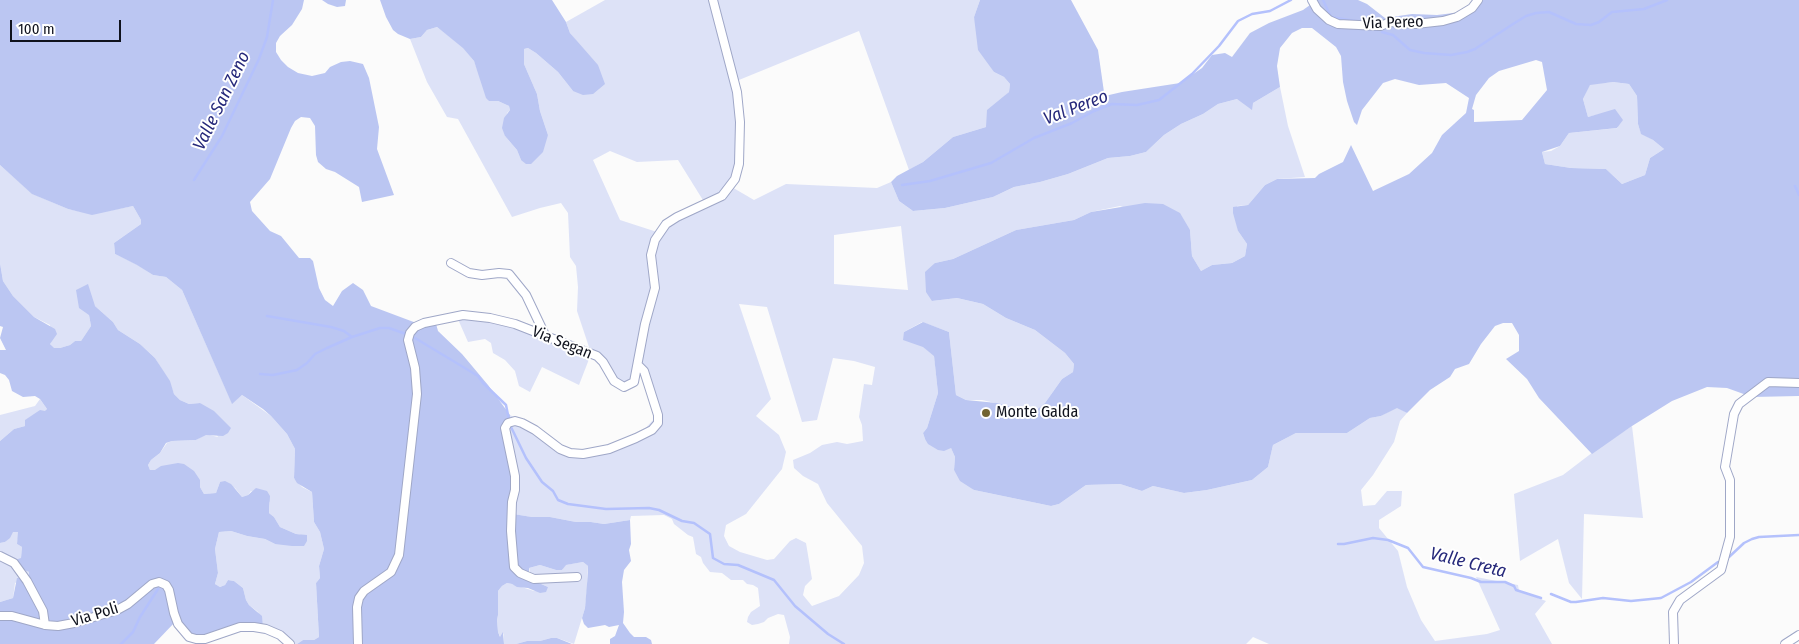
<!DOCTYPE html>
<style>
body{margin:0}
#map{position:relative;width:1799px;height:644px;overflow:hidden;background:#fbfbfb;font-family:"Fira Sans Condensed",sans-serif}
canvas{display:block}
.scale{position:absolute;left:10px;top:20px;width:111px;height:22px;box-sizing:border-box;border:2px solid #0f121d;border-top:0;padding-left:6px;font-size:15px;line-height:18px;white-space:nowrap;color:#0f121d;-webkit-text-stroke:4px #fff;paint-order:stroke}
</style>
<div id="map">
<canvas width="1799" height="644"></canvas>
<div class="scale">100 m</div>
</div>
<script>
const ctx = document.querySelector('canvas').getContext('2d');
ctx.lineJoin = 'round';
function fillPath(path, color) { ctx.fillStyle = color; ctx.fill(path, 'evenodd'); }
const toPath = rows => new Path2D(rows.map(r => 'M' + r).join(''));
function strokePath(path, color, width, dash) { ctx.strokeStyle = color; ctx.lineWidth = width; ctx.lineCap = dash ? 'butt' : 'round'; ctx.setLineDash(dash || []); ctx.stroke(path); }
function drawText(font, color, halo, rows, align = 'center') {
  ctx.font = font + ' "Fira Sans Condensed",sans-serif'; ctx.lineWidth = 4; ctx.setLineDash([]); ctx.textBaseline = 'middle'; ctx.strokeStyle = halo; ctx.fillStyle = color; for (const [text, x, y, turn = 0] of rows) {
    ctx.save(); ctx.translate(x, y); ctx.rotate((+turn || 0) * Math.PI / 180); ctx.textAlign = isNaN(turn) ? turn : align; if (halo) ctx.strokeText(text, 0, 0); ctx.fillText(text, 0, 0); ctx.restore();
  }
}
fillPath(toPath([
 [605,0,980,0,974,17,994,72,1004,77,1010,84,1009,92,1004,97,986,127,953,137,923,162,909,170,859,31,734,82,740,167,730,186,754,200,786,184,877,188,891,182,899,201,913,211,945,208,993,197,1014,187,1040,182,1068,174,1108,158,1130,156,1146,152,1164,135,1181,124,1203,114,1218,104,1237,99,1253,103,1280,87,1288,126,1305,177,1277,179,1265,185,1248,205,1237,206,1238,231,1247,244,1245,256,1232,263,1212,265,1201,271,1192,256,1190,230,1120,206,1091,212,1074,220,1016,230,953,259,935,263,932,301,957,298,983,304,1006,318,1035,330,1065,353,1074,364,1073,372,1062,379,1045,403,1030,415,1013,407,982,400,966,400,956,395,949,332,922,322,904,332,934,355,938,393,927,428,923,433,925,439,951,448,955,457,954,470,974,490,1051,506,1059,504,1086,485,1120,484,1142,491,1153,486,1184,493,1207,490,1252,480,1268,467,1273,445,1296,433,1347,433,1370,418,1381,416,1397,407,1407,413,1400,421,1394,442,1373,475,1361,490,1363,506,1375,505,1387,491,1402,491,1401,506,1379,520,1379,528,1398,551,1407,587,1421,620,1435,641,1487,634,1500,630,1476,577,1518,585,1519,591,1546,601,1535,614,1552,644,1269,644,1253,637,1246,644,789,644,790,637,784,615,778,614,768,618,764,622,758,624,752,625,747,622,748,617,751,612,760,606,758,588,753,585,747,584,743,580,731,580,722,573,710,572,703,563,701,557,696,554,693,537,688,535,674,524,672,519,664,515,631,516,630,520,604,524,591,522,576,522,550,517,532,517,506,513,507,506,516,490,510,437,510,415,537,429,557,445,572,451,603,446,640,434,654,419,655,401,641,366,635,377,625,386,619,384,591,354,579,385,542,367,530,392,519,386,515,371,505,360,493,353,491,343,485,339,468,342,457,317,486,317,591,353,577,311,578,287,576,266,570,257,568,213,561,203,540,208,512,217,458,119,447,117,427,82,410,39,421,37,427,30,437,27,463,47,474,61,489,101,498,101,509,106,510,110,507,113,505,136,517,150,521,160,548,135,540,111,537,94,524,64,524,49,528,48,536,53,558,72,573,91,577,42,570,33,566,22],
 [610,151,637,162,678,160,706,205,657,232,620,220,593,160],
 [901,226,908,290,834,284,834,235],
 [739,304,767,307,802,422,817,420,833,358,854,361,875,367,872,385,864,384,859,417,862,425,863,441,847,444,837,442,822,445,810,453,793,460,794,468,803,476,818,484,827,503,862,546,864,563,859,575,839,596,812,606,803,595,805,586,812,579,806,543,796,538,790,541,774,559,767,560,740,552,729,546,724,536,726,525,746,514,782,469,786,452,779,435,756,416,771,399],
 [1613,82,1629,84,1637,96,1638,124,1641,133,1653,140,1664,149,1650,158,1645,175,1622,184,1606,169,1571,168,1545,164,1542,152,1551,151,1560,146,1569,133,1618,128,1604,113,1588,117,1583,99,1590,84],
 [0,165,33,194,68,209,92,214,133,206,141,220,141,224,114,243,115,254,138,265,153,275,166,277,182,290,232,403,242,395,271,416,287,434,295,449,294,478,302,487,312,492,314,522,320,532,324,549,319,566,320,578,316,583,319,637,314,640,303,640,297,644,289,644,263,629,258,612,249,605,246,600,243,588,234,581,228,580,225,585,220,587,215,584,218,573,215,549,219,532,231,531,247,536,265,539,275,544,301,534,296,534,280,527,274,517,269,513,270,502,251,491,248,495,242,497,235,488,220,482,216,493,204,494,200,487,200,480,150,470,148,465,151,460,160,453,167,443,172,441,196,440,206,434,218,437,200,403,189,404,180,400,174,394,169,381,155,358,140,344,118,330,113,322,95,306,89,315,91,326,81,341,75,341,70,345,60,348,53,348,50,344,52,339,50,325,34,317,13,296,3,281,0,263],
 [40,399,47,409,46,411,40,411,26,420,25,426,14,429,0,441,0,415,35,406],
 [1632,426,1643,518,1584,514,1582,599,1569,583,1558,539,1520,561,1514,494,1563,475,1597,449],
 [12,532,19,532,17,544,22,547,21,559,24,570,29,572,29,578,15,583,13,598,0,602,0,543,5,542],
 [583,562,588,566,587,590,585,608,574,644,557,638,551,638,540,641,527,641,516,644,504,644,504,633,501,638,498,632,497,620,498,615,498,591,502,586,507,583,512,584,534,591,548,587,532,580,529,568,540,565,556,570,562,570,565,565]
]), '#dde2f7');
fillPath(toPath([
 [0,0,304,0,302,9,292,25,280,36,276,43,276,52,281,60,288,67,298,73,312,76,325,73,330,67,341,62,350,61,363,64,369,78,379,127,377,149,394,195,362,202,359,187,335,172,326,169,318,162,316,155,315,126,310,118,301,117,295,121,291,128,270,179,250,202,252,211,270,231,281,236,299,258,310,258,313,261,319,288,325,300,333,306,342,291,353,283,363,290,371,306,419,324,435,320,438,331,462,354,488,385,510,415,510,437,516,490,507,506,507,513,532,517,550,517,576,522,591,522,604,524,630,520,631,544,629,550,631,561,624,570,622,582,624,612,623,623,630,633,634,637,646,637,651,640,652,644,610,644,610,639,615,636,619,625,609,627,605,625,588,628,584,624,582,618,585,608,588,572,588,566,583,562,566,565,562,570,556,570,540,565,529,568,529,574,532,580,548,587,546,592,540,593,528,588,517,587,512,584,507,583,502,586,498,591,498,615,497,620,498,632,500,637,503,632,504,644,297,644,303,640,314,640,319,637,316,583,320,578,319,566,324,549,320,532,314,522,312,492,297,483,294,478,295,449,287,434,271,416,263,409,242,395,232,404,182,290,166,277,153,275,137,265,115,254,114,243,141,224,141,220,133,206,92,215,68,209,32,194,0,165],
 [322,0,346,0,345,6,337,7,328,4],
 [380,0,552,0,566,22,570,33,598,65,605,84,593,94,583,95,573,91,558,72,536,53,528,48,524,49,524,64,537,94,540,111,548,135,543,152,531,164,526,164,521,160,517,150,505,136,502,128,504,118,510,110,509,106,498,101,489,101,486,98,474,61,463,48,437,27,427,30,421,37,410,39,398,34,393,30,386,17],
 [980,0,1071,0,1098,50,1104,92,1092,99,1122,92,1180,83,1202,68,1212,55,1225,53,1232,57,1250,33,1269,23,1303,10,1317,0,1358,0,1367,4,1385,18,1412,14,1437,15,1462,12,1477,0,1799,0,1799,396,1752,397,1727,388,1707,387,1672,401,1632,426,1592,454,1539,398,1527,379,1506,359,1519,351,1519,335,1512,323,1503,323,1495,326,1481,344,1469,364,1455,369,1450,377,1430,390,1407,413,1397,408,1381,416,1370,418,1347,433,1296,433,1273,445,1268,467,1252,480,1207,490,1184,493,1153,486,1142,491,1120,484,1086,485,1059,504,1051,506,974,490,960,481,954,470,955,457,951,448,944,451,938,450,928,444,925,439,923,433,927,428,938,393,934,356,923,347,903,340,904,332,923,322,949,332,956,395,966,400,997,403,1013,407,1030,415,1045,403,1062,379,1073,372,1074,364,1065,353,1035,330,1006,318,983,304,957,298,932,301,926,292,925,272,935,263,953,259,1016,230,1074,220,1091,212,1145,203,1163,204,1180,213,1190,230,1192,256,1201,271,1212,265,1232,263,1245,256,1247,244,1238,231,1233,213,1233,207,1248,205,1265,185,1277,179,1315,178,1319,174,1343,162,1351,145,1373,191,1409,174,1432,153,1442,135,1466,113,1469,98,1446,83,1419,85,1395,79,1383,83,1362,110,1357,125,1354,122,1347,101,1343,82,1341,56,1336,47,1312,28,1302,28,1292,33,1280,48,1277,66,1280,87,1253,103,1252,110,1237,99,1218,104,1203,114,1181,124,1164,135,1146,152,1130,156,1108,158,1068,174,1040,182,1014,187,993,197,945,208,913,211,899,201,891,182,897,176,923,162,953,137,986,127,987,110,1009,92,1010,84,1004,77,994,72,978,50,974,17],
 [1536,60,1542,62,1547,90,1522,120,1474,122,1474,110,1472,109,1476,95,1489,78,1499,71],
 [1613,82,1629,84,1637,96,1638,124,1641,134,1653,140,1664,149,1650,158,1645,175,1622,184,1606,169,1571,168,1545,164,1542,152,1560,146,1569,133,1617,128,1623,120,1615,109,1588,117,1583,99,1590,85],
 [0,263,3,281,13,296,34,317,55,329,57,334,50,344,54,348,60,348,70,345,75,341,81,341,91,326,89,315,79,308,76,290,88,284,95,306,113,322,118,330,140,344,155,358,170,381,174,394,180,400,189,404,200,403,214,411,231,428,228,433,223,436,206,435,196,440,172,441,166,443,160,453,151,460,148,465,150,470,155,470,161,466,178,463,184,464,194,471,200,480,200,487,204,494,216,493,220,482,225,481,231,484,242,497,248,495,256,488,267,491,270,496,269,513,274,517,280,527,296,534,307,535,307,541,304,546,292,546,275,544,265,539,247,536,231,531,219,532,215,549,218,573,215,584,220,587,225,585,228,580,234,581,243,588,246,600,249,605,262,616,263,629,243,627,198,641,176,621,154,644,0,644,0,602,13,598,17,578,29,578,29,572,24,570,20,574,15,560,21,558,22,547,17,544,18,532,13,532,10,538,5,542,0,543,0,441,14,429,25,426,25,420,40,410,45,411,47,409,40,399,35,396,23,397,12,391,9,380,5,375,0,373,0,350,6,350,0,338,3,327,0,326],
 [551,638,557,638,572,644,516,644,527,641,540,641]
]), '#bbc6f2');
strokePath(toPath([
 [1323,0,1331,17,1355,21],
 [1372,29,1378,30],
 [1382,32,1393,35,1410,50,1424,53,1451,55,1467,52,1475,49,1513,24,1526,16,1536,13,1549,12,1576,24,1591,25,1599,22,1612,12,1644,9,1667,0],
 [194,180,222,136,259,59,267,37,273,0],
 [902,185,930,181,991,163,1034,138,1072,123,1094,111,1112,104,1137,105,1159,100,1192,74,1219,46,1238,21,1252,14,1270,11,1291,0],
 [1795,186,1799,195],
 [267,316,331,327,344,331,352,337],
 [415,338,478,376,483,383,506,405,509,420],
 [260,374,273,375,297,370,307,363,315,354,327,348,352,337,380,328,389,328,406,334],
 [511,427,526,458,542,482,553,491,558,500,568,504,606,509,649,508,659,510,682,521,694,523,710,534,713,558,724,564,738,565,774,580,795,606,828,634,844,644],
 [1338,544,1344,544,1373,538,1388,540,1408,548,1423,567,1471,578,1481,582,1505,582,1514,586,1516,590,1541,598],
 [1729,557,1744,543,1752,539,1759,537,1799,535],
 [1551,594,1571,602,1576,602,1603,598,1631,601,1661,598,1691,582,1718,562],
 [121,644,133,632,140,617,158,589]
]), '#b4c1fc', 2.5);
const minor = toPath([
 [1312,0,1317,9,1329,20,1338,24,1380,26,1391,22,1416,24,1443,21,1457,17,1472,8,1478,0],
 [451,263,469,273,482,275,499,273,509,274,526,295,545,335],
 [0,556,14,563,27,581,43,611,45,625],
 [577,577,534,579,520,573,514,567,511,531,512,502,515,490,515,476,505,428,508,423,515,421,522,423,535,430,560,449,570,453,583,454,609,449,636,438,652,430,658,423,658,415,644,371,638,365],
 [0,616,12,616,45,625,58,626,74,623,117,610,128,604,152,584,159,582,166,585,169,590,174,613,178,624,189,637,196,639,205,639,240,627,254,627,266,629,280,635,290,644],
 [358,644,357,607,359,598,364,591,391,572,399,555,417,394,415,368,408,340,410,333,415,327,424,323,463,315,490,318,515,324,597,356,603,362,614,381,624,387,634,382,645,324,655,288,651,255,655,240,666,224,677,217,722,196,735,179,739,164,740,122,737,92,713,0],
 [1674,644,1673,612,1680,600,1721,570,1730,537,1730,480,1725,467,1734,414,1739,404,1768,382,1799,383],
 [1785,644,1799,635]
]);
strokePath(minor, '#9fa7c7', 10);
strokePath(minor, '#fff', 8);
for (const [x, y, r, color] of [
 [986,413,5,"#726431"]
]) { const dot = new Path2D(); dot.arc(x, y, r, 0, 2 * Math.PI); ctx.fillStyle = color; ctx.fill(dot); strokePath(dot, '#fff', 2); }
drawText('16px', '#0f121d', '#fff', [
 ["Via Pereo",1393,23,-2],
 ["Via Segan",562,343,22],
 ["Via Poli",95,615,-17]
]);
drawText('16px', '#0f121d', '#fff', [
 ["Monte Galda",996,413]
], 'left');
drawText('italic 18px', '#26297b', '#fff', [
 ["Valle San Zeno",222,101,-64],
 ["Val Pereo",1076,108,-21],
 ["Valle Creta",1468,563,14]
]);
</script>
